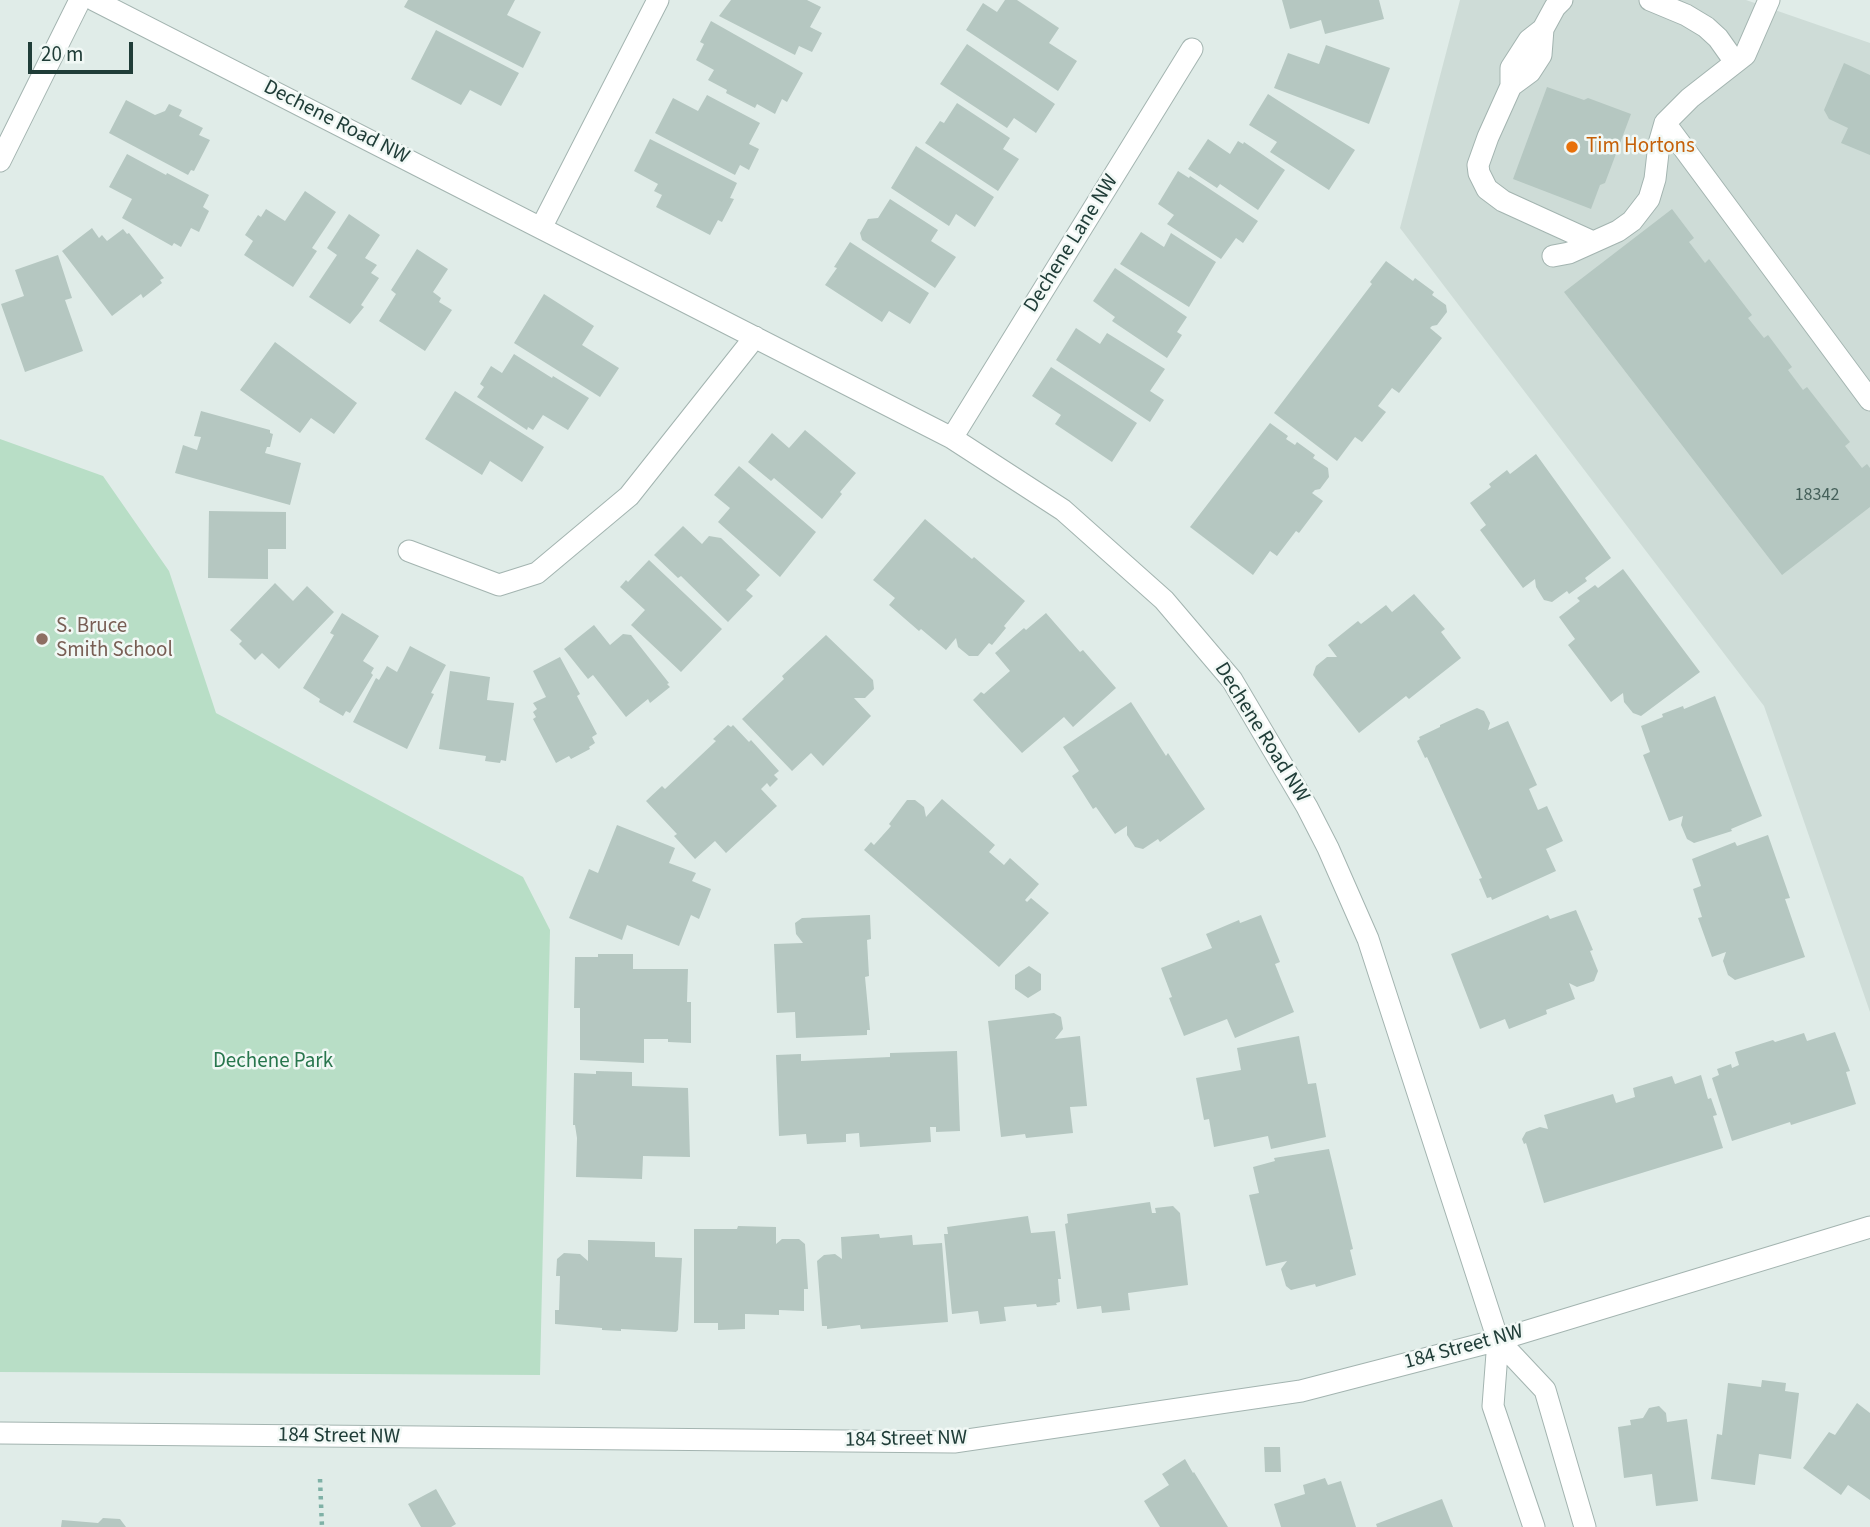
<!DOCTYPE html>
<style>
body{margin:0}
#map{position:relative;width:1870px;height:1527px;overflow:hidden;background:#e0ece8;font-family:"Source Sans 3",sans-serif}
canvas{display:block}
.scale{position:absolute;left:28px;top:42px;width:105px;height:32px;box-sizing:border-box;border:4px solid #203d38;border-top:0;padding-left:9px;font-size:21px;line-height:24px;white-space:nowrap;color:#203d38;-webkit-text-stroke:5px #f1f8f5;paint-order:stroke}
</style>
<div id="map">
<canvas width="1870" height="1527"></canvas>
<div class="scale">20 m</div>
</div>
<script>
const ctx = document.querySelector('canvas').getContext('2d');
ctx.lineJoin = 'round';
function fillPath(path, color) { ctx.fillStyle = color; ctx.fill(path, 'evenodd'); }
const toPath = rows => new Path2D(rows.map(r => 'M' + r).join(''));
function strokePath(path, color, width, dash) { ctx.strokeStyle = color; ctx.lineWidth = width; ctx.lineCap = dash ? 'butt' : 'round'; ctx.setLineDash(dash || []); ctx.stroke(path); }
function drawText(font, color, halo, rows, align = 'center') {
  ctx.font = font + ' "Source Sans 3",sans-serif'; ctx.lineWidth = 5; ctx.setLineDash([]); ctx.textBaseline = 'middle'; ctx.strokeStyle = halo; ctx.fillStyle = color; for (const [text, x, y, turn = 0] of rows) {
    ctx.save(); ctx.translate(x, y); ctx.rotate((+turn || 0) * Math.PI / 180); ctx.textAlign = isNaN(turn) ? turn : align; if (halo) ctx.strokeText(text, 0, 0); ctx.fillText(text, 0, 0); ctx.restore();
  }
}
fillPath(toPath([
 [1460,0,1746,0,1870,43,1870,1012,1764,706,1400,228]
]), '#cedcd7');
fillPath(toPath([
 [0,439,103,476,169,571,216,713,523,877,550,930,540,1375,0,1372]
]), '#b8dec6');
fillPath(toPath([
 [408,0,515,0,507,15,541,32,523,68,404,7],
 [731,0,807,0,821,7,810,27,822,33,812,52,799,46,795,55,719,16],
 [1005,0,1017,0,1059,28,1049,43,1077,61,1058,91,966,30,983,3,997,12],
 [1282,0,1379,0,1384,19,1325,34,1321,20,1290,29],
 [711,21,803,73,787,102,782,99,775,114,757,104,755,108,726,93,727,90,708,80,714,70,696,60,704,44,700,42],
 [436,30,519,73,501,106,470,90,461,105,411,79],
 [967,44,1055,104,1036,133,1014,118,1007,128,940,84],
 [1326,45,1390,68,1369,124,1274,88,1288,53,1319,64],
 [1844,63,1870,75,1870,155,1841,143,1848,128,1829,119,1824,110],
 [1547,87,1584,100,1588,98,1631,114,1605,183,1600,185,1591,209,1513,179],
 [1268,94,1355,150,1329,190,1270,152,1277,142,1249,125],
 [707,95,760,123,749,144,759,149,749,170,740,165,735,175,655,133,673,98,698,111],
 [126,100,155,115,165,111,169,104,182,110,179,116,203,128,199,135,210,140,194,171,191,170,188,175,109,133],
 [957,103,1010,138,1003,149,1019,159,998,191,925,143,940,121,944,123],
 [650,139,737,183,730,198,734,199,722,222,718,220,710,235,656,207,662,195,654,191,658,184,634,171],
 [1208,139,1230,154,1238,141,1243,144,1244,142,1285,170,1258,210,1220,184,1217,188,1188,169],
 [916,146,994,197,975,227,956,214,949,226,891,188],
 [127,154,166,175,167,173,209,195,203,207,209,211,199,232,191,228,181,247,174,243,172,246,122,218,132,199,109,187],
 [1178,171,1189,178,1190,176,1258,221,1243,243,1236,238,1221,259,1167,224,1174,215,1158,204],
 [305,191,336,212,312,248,317,251,293,287,244,255,253,241,245,235,258,215,261,217,266,209,285,221],
 [890,199,938,230,931,241,956,257,935,288,862,240,860,233,868,219,878,218],
 [1672,209,1694,238,1689,242,1705,263,1709,259,1752,315,1748,318,1764,338,1768,335,1792,367,1788,370,1803,390,1807,387,1850,442,1845,446,1862,468,1867,464,1870,468,1870,507,1782,575,1564,292],
 [349,214,380,235,365,258,377,265,371,273,379,278,361,305,364,307,350,324,309,297,337,255,327,248],
 [92,228,99,238,102,235,107,241,123,229,127,234,129,233,164,278,160,280,162,283,143,298,141,294,112,316,62,251],
 [1141,232,1164,247,1171,233,1216,262,1189,307,1120,264],
 [850,242,929,293,910,324,889,311,882,322,825,285,837,268,834,267],
 [417,249,448,269,433,292,441,298,439,302,452,310,425,351,379,321,396,294,391,290],
 [58,255,72,298,65,300,83,351,25,372,1,304,24,296,15,270],
 [1386,261,1413,281,1415,278,1434,292,1432,295,1446,305,1447,312,1437,325,1432,326,1430,328,1442,338,1399,393,1392,388,1378,406,1386,412,1362,442,1355,437,1337,461,1274,413,1372,284,1370,282],
 [1115,268,1187,317,1177,332,1182,335,1167,358,1112,321,1115,317,1093,301],
 [544,294,594,326,582,345,619,368,600,397,514,343],
 [1076,328,1100,344,1107,333,1165,369,1150,391,1164,400,1150,422,1056,360],
 [275,342,357,403,334,434,311,418,300,433,240,390],
 [514,354,552,378,553,376,589,398,568,430,543,415,533,430,528,427,527,430,477,397,484,387,480,384,491,366,502,373],
 [1051,367,1137,423,1112,462,1055,424,1061,415,1032,396],
 [455,391,544,447,522,482,490,461,482,475,425,439],
 [201,411,270,430,270,433,273,434,270,447,267,447,265,453,301,463,290,505,175,473,183,445,197,450,201,437,194,436],
 [1270,423,1288,436,1286,439,1295,445,1297,442,1315,455,1313,458,1328,468,1329,477,1320,489,1315,490,1312,493,1323,501,1299,533,1296,531,1277,556,1270,551,1253,575,1190,527],
 [805,430,856,473,840,492,842,494,822,519,774,478,771,481,748,462,772,433,789,448],
 [1536,454,1611,558,1585,578,1587,581,1569,594,1567,591,1552,602,1544,600,1536,587,1535,579,1523,588,1480,530,1486,525,1470,503,1491,487,1489,484,1507,470,1510,474],
 [739,466,816,532,780,577,718,522,730,508,714,495],
 [209,511,286,512,286,549,268,549,268,579,208,578],
 [925,519,972,559,974,557,1025,601,1004,626,1006,628,992,645,989,643,978,656,969,656,958,647,956,638,946,650,921,629,919,631,889,605,895,598,873,580],
 [683,526,702,544,709,536,721,538,760,575,746,590,753,596,728,622,681,576,678,578,654,555],
 [649,560,722,629,681,672,631,625,645,610,620,587,626,580,628,582],
 [1623,569,1700,672,1641,716,1633,713,1624,702,1623,693,1611,702,1568,645,1575,639,1559,617,1580,601,1577,598,1595,585,1598,588],
 [275,583,293,601,307,586,334,612,279,669,262,653,255,660,239,644,242,641,230,630],
 [1414,594,1445,629,1441,632,1461,658,1409,699,1406,696,1359,733,1313,675,1316,666,1327,657,1337,657,1328,645,1358,621,1361,624,1386,605,1392,612],
 [342,613,379,636,363,661,374,668,371,673,373,675,350,713,346,711,343,716,319,702,320,699,303,688,334,635,330,633],
 [1046,613,1080,652,1083,650,1116,688,1073,727,1064,717,1022,753,973,700,981,692,984,694,1010,671,995,653,1024,628,1026,630],
 [594,625,610,645,623,634,631,635,669,683,667,684,670,687,650,703,648,699,626,717,593,675,588,679,564,649],
 [826,635,873,680,874,689,865,698,854,698,871,716,823,766,811,753,792,771,742,719,784,679,782,676],
 [410,646,446,665,431,693,434,694,407,749,353,722,376,678,379,680,387,666,397,672],
 [560,657,580,694,577,696,597,734,592,737,595,743,589,747,590,749,571,759,569,756,556,763,533,719,536,717,533,712,537,709,533,703,546,697,533,671],
 [450,671,490,677,487,700,514,703,506,761,501,760,500,763,485,761,486,756,439,749],
 [1715,696,1762,816,1731,829,1732,831,1694,843,1687,839,1681,825,1683,816,1669,821,1643,755,1650,752,1641,726,1663,717,1662,714,1683,706,1684,709],
 [1131,702,1166,756,1168,753,1205,809,1160,842,1158,839,1143,849,1135,847,1127,835,1127,826,1115,834,1096,807,1093,809,1072,776,1079,771,1063,747],
 [1477,708,1484,711,1490,723,1488,730,1508,721,1537,785,1529,789,1538,810,1547,806,1563,841,1546,849,1556,871,1492,900,1491,897,1487,898,1479,879,1482,878,1427,757,1425,758,1417,741,1420,739,1419,737,1440,727,1440,725],
 [728,725,731,727,733,725,749,742,751,740,779,771,774,775,778,779,770,787,767,783,761,789,777,806,726,853,715,841,695,859,674,836,677,834,646,801,662,786,665,789,716,741,713,739],
 [942,799,995,845,989,852,1004,865,1010,858,1039,884,1025,900,1027,902,1031,898,1049,913,999,967,864,850,871,842,874,845,891,826,889,824,907,800,915,800,924,807,926,817],
 [617,825,675,848,669,863,696,873,692,881,711,889,699,919,691,915,679,946,627,925,622,940,569,918,589,869,598,873],
 [1768,835,1790,898,1785,899,1805,957,1735,980,1728,975,1723,961,1726,952,1712,957,1698,918,1702,917,1693,889,1701,886,1692,859,1735,842,1737,846],
 [1576,910,1593,950,1590,951,1598,971,1594,981,1577,987,1569,983,1575,999,1546,1010,1547,1014,1509,1029,1505,1019,1480,1029,1451,954,1548,915,1550,919],
 [870,915,871,939,867,940,869,976,865,977,870,1030,867,1030,867,1035,796,1038,795,1012,777,1013,774,944,803,943,796,934,795,923,802,918],
 [1261,915,1280,962,1275,964,1294,1012,1235,1038,1227,1019,1184,1036,1169,998,1172,997,1161,968,1212,948,1206,934,1239,920,1240,923],
 [598,954,633,954,633,969,688,969,687,1002,691,1002,691,1043,668,1042,668,1039,644,1039,644,1063,580,1060,580,1008,574,1008,575,957,598,957],
 [1029,966,1041,974,1041,990,1028,998,1015,989,1015,975],
 [1054,1013,1061,1017,1063,1029,1055,1039,1080,1036,1087,1106,1070,1107,1073,1133,1026,1138,1025,1134,1001,1137,988,1021],
 [1835,1032,1850,1071,1846,1072,1856,1104,1791,1125,1790,1122,1732,1141,1712,1078,1719,1075,1717,1069,1731,1064,1732,1068,1739,1065,1735,1052,1773,1040,1775,1042,1804,1033,1807,1041],
 [1299,1036,1308,1084,1316,1083,1326,1137,1271,1149,1268,1136,1214,1147,1209,1119,1204,1120,1196,1078,1241,1070,1237,1048],
 [957,1051,960,1131,936,1132,936,1127,930,1127,931,1142,860,1147,859,1133,846,1134,846,1142,807,1144,806,1134,779,1136,776,1055,801,1054,801,1061,890,1057,890,1053],
 [596,1071,632,1072,632,1086,688,1088,690,1157,643,1156,642,1179,576,1177,577,1138,575,1125,573,1125,574,1073,596,1074],
 [1701,1075,1708,1099,1711,1098,1717,1115,1713,1116,1723,1148,1544,1203,1526,1143,1524,1144,1522,1139,1526,1132,1540,1127,1548,1129,1544,1115,1613,1094,1616,1103,1635,1097,1633,1088,1672,1076,1675,1084],
 [1329,1149,1353,1249,1350,1250,1356,1275,1316,1287,1315,1284,1291,1290,1286,1286,1281,1269,1287,1261,1266,1266,1249,1195,1259,1193,1253,1167,1275,1161,1274,1158],
 [1150,1202,1152,1213,1156,1213,1155,1208,1173,1206,1180,1213,1188,1285,1128,1293,1130,1310,1102,1313,1101,1306,1077,1309,1065,1224,1068,1223,1067,1214],
 [1028,1216,1031,1233,1055,1231,1061,1279,1058,1279,1060,1302,1056,1303,1057,1305,1037,1307,1036,1304,1004,1307,1006,1321,980,1324,978,1311,952,1314,944,1234,948,1234,947,1227],
 [738,1226,776,1227,776,1244,782,1239,799,1239,805,1244,808,1289,804,1289,804,1311,779,1310,779,1315,745,1314,745,1329,718,1330,718,1323,694,1323,694,1229,737,1229],
 [879,1234,880,1238,912,1235,913,1245,942,1243,948,1322,861,1329,860,1325,827,1329,827,1326,822,1326,817,1261,824,1255,835,1254,842,1259,841,1237],
 [588,1240,655,1242,655,1257,682,1258,678,1330,676,1332,621,1329,621,1331,602,1330,602,1328,555,1324,555,1310,559,1310,560,1276,556,1276,557,1259,564,1253,580,1254,588,1261],
 [1762,1380,1786,1383,1785,1391,1799,1393,1791,1459,1759,1454,1755,1485,1711,1479,1717,1434,1722,1435,1728,1383,1761,1387],
 [1857,1403,1870,1413,1870,1500,1848,1485,1841,1495,1803,1468,1829,1432,1835,1435],
 [1659,1406,1666,1413,1667,1422,1687,1419,1698,1501,1656,1506,1652,1474,1624,1478,1618,1427,1631,1425,1630,1420,1643,1418,1649,1408],
 [1264,1447,1280,1447,1281,1472,1265,1472],
 [1185,1459,1193,1473,1194,1472,1228,1527,1160,1527,1144,1501,1169,1485,1162,1474],
 [1325,1478,1328,1485,1341,1481,1356,1527,1281,1527,1274,1504,1305,1494,1303,1485],
 [436,1489,456,1524,451,1527,421,1527,408,1504],
 [1442,1499,1453,1527,1377,1527,1376,1524],
 [103,1518,120,1519,126,1527,61,1527,62,1520,98,1523]
]), '#b5c7c1');
const minor = toPath([
 [94,0,952,438,1063,510,1164,600,1232,680,1307,807,1328,848,1368,939,1498,1340,1493,1406,1534,1527],
 [1650,0,1686,15,1706,27,1718,38,1735,62],
 [1769,0,1745,55,1690,98,1665,123,1870,400],
 [1543,29,1529,40,1511,68,1511,86,1488,137,1478,165,1479,173,1487,189,1503,201,1593,242],
 [1511,86,1530,72,1541,55,1543,29,1555,7,1562,0],
 [0,161,80,0],
 [541,228,658,0],
 [1553,256,1569,253,1618,231,1632,221,1649,199,1655,179,1659,144,1665,123],
 [952,438,1192,49],
 [409,551,499,585,537,573,629,496,755,337],
 [1498,1340,1545,1390,1585,1527],
 [0,1433,954,1442,1301,1391,1498,1340,1870,1227]
]);
strokePath(minor, '#a3b4b0', 23);
strokePath(toPath([
 [320,1479,322,1527]
]), '#7fb1a6', 4.5, [3.5, 5]);
strokePath(minor, '#fff', 21);
for (const [x, y, r, color] of [
 [1572,147,7,"#e8710a"],
 [42,639,7,"#8d6e63"]
]) { const dot = new Path2D(); dot.arc(x, y, r, 0, 2 * Math.PI); ctx.fillStyle = color; ctx.fill(dot); strokePath(dot, '#f1f8f5', 2.5); }
drawText('18px', '#45605a', null, [
 ["18342",1817,496]
]);
drawText('21px', '#203d38', '#f1f8f5', [
 ["Dechene Road NW",336,123,27],
 ["Dechene Lane NW",1072,244,-58],
 ["Dechene Road NW",1261,733,58],
 ["184 Street NW",1464,1348,-15],
 ["184 Street NW",339,1437,1],
 ["184 Street NW",906,1440,-1]
]);
drawText('21px', '#c56008', '#f1f8f5', [
 ["Tim Hortons",1586,147]
], 'left');
drawText('21px', '#785e54', '#f1f8f5', [
 ["S. Bruce",56,627],
 ["Smith School",56,651]
], 'left');
drawText('21px', '#28764d', '#f1f8f5', [
 ["Dechene Park",273,1062]
]);
</script>
